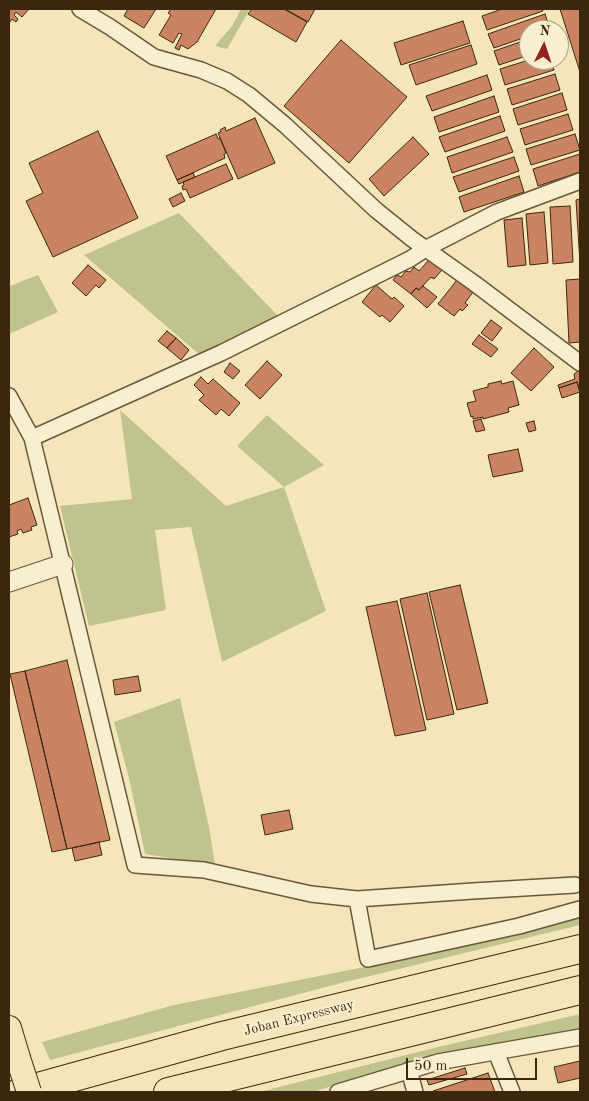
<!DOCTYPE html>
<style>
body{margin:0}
#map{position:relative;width:589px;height:1101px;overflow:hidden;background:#f5e5ba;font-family:"Old Standard TT",serif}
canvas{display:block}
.frame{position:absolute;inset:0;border:10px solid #3c270e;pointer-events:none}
.north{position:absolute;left:519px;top:20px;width:50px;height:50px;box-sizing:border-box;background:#f8eed2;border:1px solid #ad9e84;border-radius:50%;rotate:4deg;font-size:14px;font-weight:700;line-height:20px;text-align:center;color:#3c270e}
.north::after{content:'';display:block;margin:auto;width:18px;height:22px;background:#8f2418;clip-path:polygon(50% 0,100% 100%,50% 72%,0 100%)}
.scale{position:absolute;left:406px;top:1058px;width:131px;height:22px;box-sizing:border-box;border:2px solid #3c270e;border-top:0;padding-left:6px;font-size:15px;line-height:18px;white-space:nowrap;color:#3c270e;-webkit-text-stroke:4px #f8eed2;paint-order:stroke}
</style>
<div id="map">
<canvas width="589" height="1101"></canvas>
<div class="frame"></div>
<div class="north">N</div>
<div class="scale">50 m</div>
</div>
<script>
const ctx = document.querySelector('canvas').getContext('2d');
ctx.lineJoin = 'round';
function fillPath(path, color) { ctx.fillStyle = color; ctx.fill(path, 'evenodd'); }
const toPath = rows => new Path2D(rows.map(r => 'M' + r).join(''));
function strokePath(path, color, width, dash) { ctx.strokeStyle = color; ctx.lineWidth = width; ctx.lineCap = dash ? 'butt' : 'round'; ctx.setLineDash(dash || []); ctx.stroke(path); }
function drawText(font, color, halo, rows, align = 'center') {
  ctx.font = font + ' "Old Standard TT",serif'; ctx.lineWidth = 4.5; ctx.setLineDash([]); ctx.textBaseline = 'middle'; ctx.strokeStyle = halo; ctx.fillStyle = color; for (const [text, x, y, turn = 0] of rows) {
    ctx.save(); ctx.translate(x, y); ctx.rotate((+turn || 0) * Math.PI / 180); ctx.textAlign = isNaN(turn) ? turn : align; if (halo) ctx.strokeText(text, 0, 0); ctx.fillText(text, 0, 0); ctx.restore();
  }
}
fillPath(toPath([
 [241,9,250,9,227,49,215,46,232,26],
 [179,213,279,317,201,356,84,255],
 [38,275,58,312,9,334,9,284,10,286],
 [120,410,226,506,284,487,237,446,267,415,324,465,284,487,326,611,222,662,191,527,155,530,166,610,89,626,60,506,132,499],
 [180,698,209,827,215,865,145,854,130,782,114,722],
 [580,915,580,925,341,983,50,1060,42,1042,174,1005,404,959],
 [580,1014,580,1029,435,1054,313,1092,259,1092,434,1048]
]), '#c0c38c');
const building = toPath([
 [9,9,29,9,22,17,16,12,14,15,18,19,16,22,12,19,9,23,9,9],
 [128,9,156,9,144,28,124,16,128,9],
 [171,9,216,9,197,42,188,49,181,45,179,50,175,48,182,34,179,33,173,43,159,35,171,15,168,13,171,9],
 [252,9,284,9,307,22,296,42,248,14,252,9],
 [285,9,315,9,308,22,285,9],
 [502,9,542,9,543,11,487,30,482,16,502,9],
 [560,9,580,9,580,72,560,9],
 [545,14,550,29,529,30,529,36,494,48,488,34,545,14],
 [463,21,470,43,401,65,394,43,463,21],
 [529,39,529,55,499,65,494,51,529,39],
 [341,40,407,97,349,163,284,106,341,40],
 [471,45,477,64,416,85,409,65,471,45],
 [529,60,551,60,554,70,505,85,500,69,529,60],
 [555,74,560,90,512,105,507,89,555,74],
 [487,75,492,90,432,111,426,96,487,75],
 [562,93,567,110,518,125,513,109,562,93],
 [494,96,499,112,439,132,434,117,494,96],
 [568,114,573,130,525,145,520,129,568,114],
 [500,116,505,131,445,152,439,137,500,116],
 [255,118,275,163,238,179,218,133,221,132,220,130,225,127,226,131,255,118],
 [98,131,138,218,53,257,26,201,43,193,29,163,98,131],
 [216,134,218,139,220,138,226,153,224,154,225,158,177,180,166,156,216,134],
 [575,134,580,150,531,165,526,149,575,134],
 [413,137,429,154,384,196,369,179,413,137],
 [507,137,513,152,452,173,447,157,507,137],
 [580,154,580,172,538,186,533,169,580,154],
 [514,157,519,171,459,192,453,177,514,157],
 [226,164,233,179,190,198,186,189,183,190,182,186,184,185,183,182,226,164],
 [193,173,195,177,179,184,177,180,193,173],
 [519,176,524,192,464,212,459,197,519,176],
 [181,193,185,201,173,207,169,199,181,193],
 [580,199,580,263,576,200,580,199],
 [570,206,573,262,553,264,550,207,570,206],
 [544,212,548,263,530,265,526,214,544,212],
 [522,218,526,265,508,267,504,220,522,218],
 [429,260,442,270,434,279,431,277,419,290,416,288,411,294,393,280,397,275,401,277,406,271,410,272,414,267,419,271,429,260],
 [88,265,106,280,99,288,96,285,86,296,72,283,88,265],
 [580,279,580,342,569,343,566,280,580,279],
 [457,280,473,292,465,303,468,305,462,311,460,309,454,316,438,304,457,280],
 [376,285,392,299,394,297,404,306,390,322,382,315,380,317,362,302,376,285],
 [423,286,437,297,427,308,411,294,416,288,419,290,423,286],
 [491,320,502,328,492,341,481,333,491,320],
 [167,331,176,338,167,348,158,341,167,331],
 [479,335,498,349,491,357,472,344,479,335],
 [176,338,189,350,181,360,167,348,176,338],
 [534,348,554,367,531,391,511,373,534,348],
 [267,361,282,375,260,399,245,385,267,361],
 [230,363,240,371,233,379,224,372,230,363],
 [578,371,580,373,580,392,577,382,559,388,558,385,575,379,574,374,578,371],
 [201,377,208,384,213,379,240,403,229,416,221,409,216,415,199,400,204,395,194,385,201,377],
 [501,381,502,384,513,381,519,405,508,408,509,412,483,419,483,417,473,419,473,416,471,417,467,403,476,401,473,391,488,387,488,384,501,381],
 [577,382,580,392,562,398,559,388,577,382],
 [481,419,485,430,476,432,473,421,481,419],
 [534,421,536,430,529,432,526,423,534,421],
 [518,449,523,471,493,477,488,455,518,449],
 [28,498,37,525,31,527,32,530,23,533,21,529,17,531,18,534,9,537,9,505,28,498],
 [460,585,488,703,457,710,429,592,460,585],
 [427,593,454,714,427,720,400,599,427,593],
 [397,601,426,730,395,736,366,607,397,601],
 [67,660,110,840,67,849,25,671,67,660],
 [25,671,67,849,52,852,10,674,25,671],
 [138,676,141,691,115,695,113,680,138,676],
 [289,810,293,829,265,835,261,815,289,810],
 [99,842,102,855,75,861,72,848,99,842],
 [580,1061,580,1078,558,1083,554,1067,580,1061],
 [465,1068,467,1074,429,1085,427,1080,465,1068],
 [488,1073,495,1092,433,1092,433,1091,488,1073]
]);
fillPath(building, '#cb8461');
strokePath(building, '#3c270e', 1);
const minor = toPath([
 [80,9,110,27,154,57,201,70,227,81,249,95,285,125,376,210,412,239,474,283,580,363],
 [9,396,32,438,221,353,410,259,427,248,497,212,580,181],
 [32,438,135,865,204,870,311,894,357,899,368,959,519,926,580,909],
 [357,899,473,891,575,885],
 [496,1052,512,1092],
 [409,1070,415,1092],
 [338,1092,438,1062,580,1037]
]);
const tertiary = toPath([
 [9,582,63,564]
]);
const primary = toPath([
 [9,1028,18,1058]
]);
const motorway = toPath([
 [20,1092,222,1036,580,949],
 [168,1092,580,990]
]);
strokePath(minor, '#6a5639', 18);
strokePath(tertiary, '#6a5639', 21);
strokePath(primary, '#3c270e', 26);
strokePath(motorway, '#3c270e', 30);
strokePath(minor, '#f8eed2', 15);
strokePath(tertiary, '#f8eed2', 19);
strokePath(primary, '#f5e5ba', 24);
strokePath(motorway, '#f5e5ba', 28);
const primaryBridge = toPath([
 [18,1058,29,1092]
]);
strokePath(primaryBridge, '#3c270e', 26, []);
strokePath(primaryBridge, '#f5e5ba', 24);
drawText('14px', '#3c270e', '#f8eed2', [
 ["Joban Expressway",299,1018,-14]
]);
</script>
